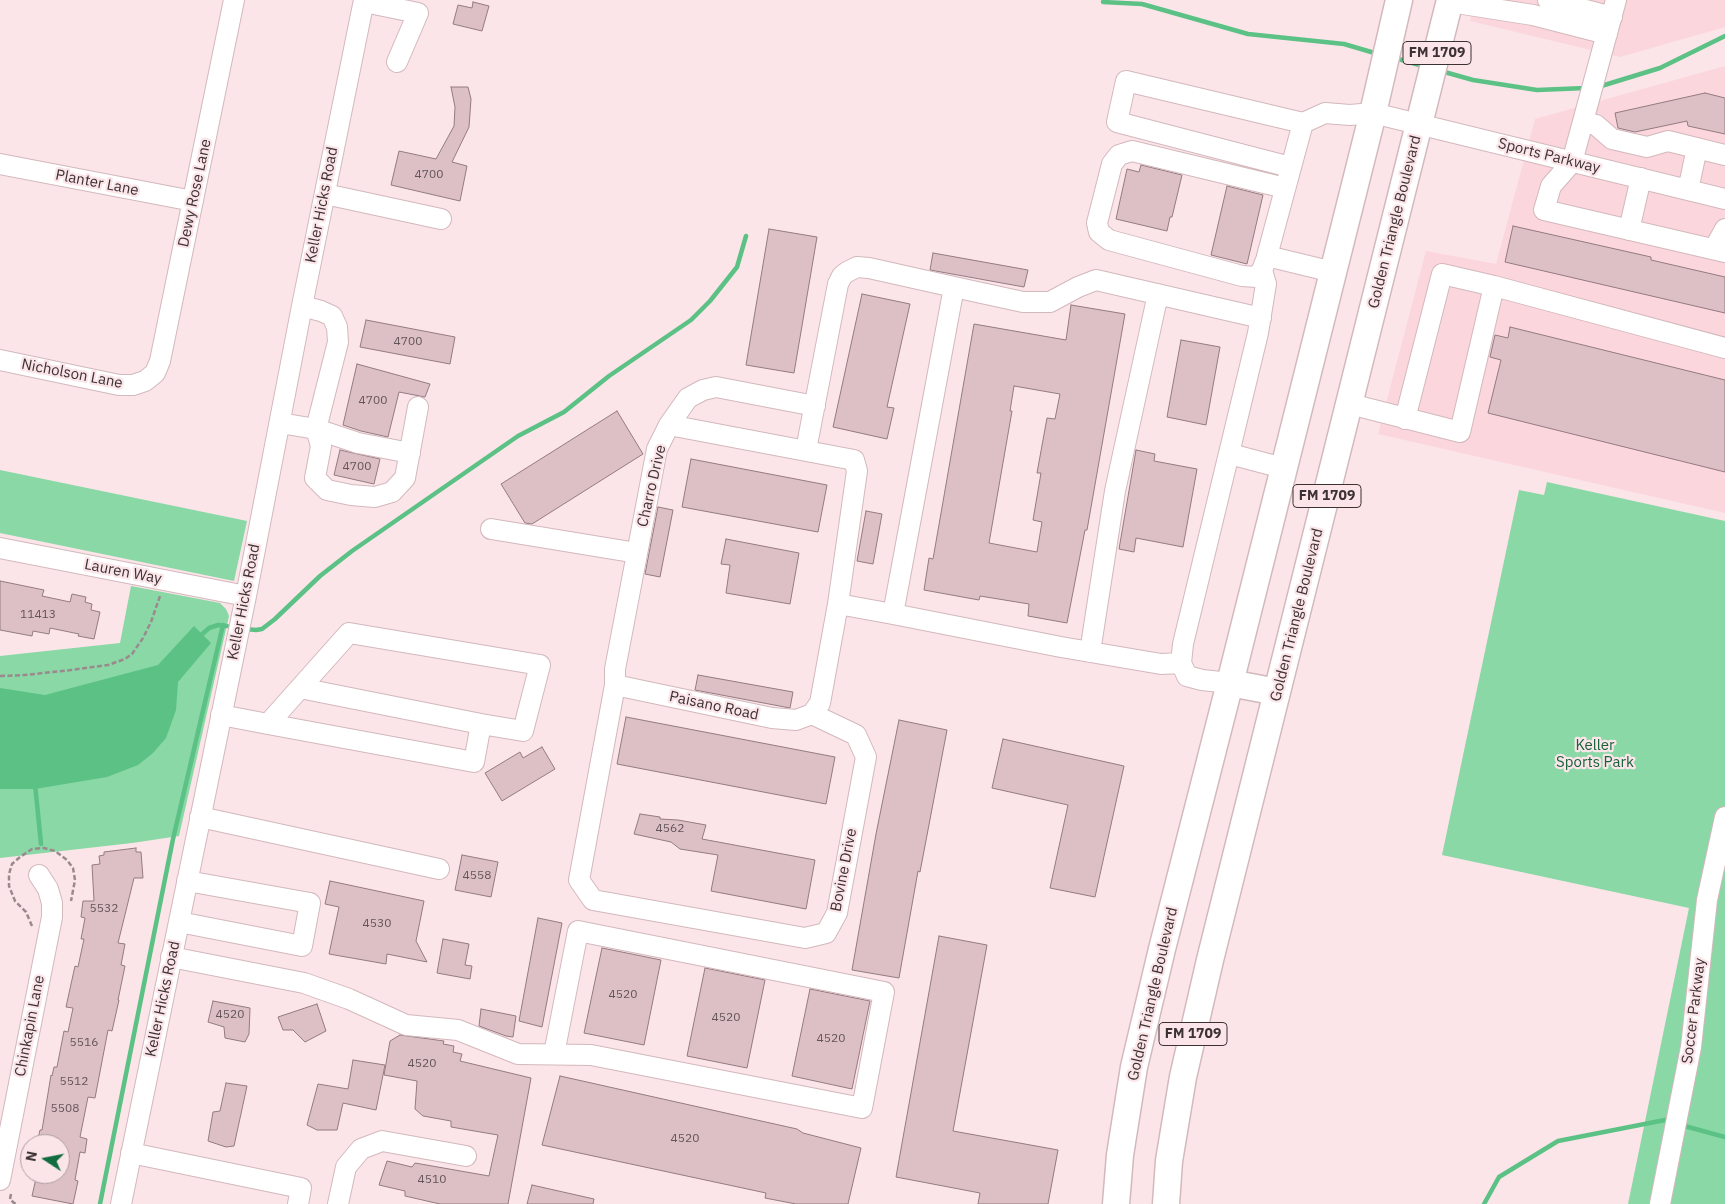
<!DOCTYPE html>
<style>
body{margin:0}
#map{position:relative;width:1725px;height:1204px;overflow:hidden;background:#fbe5e9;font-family:"IBM Plex Sans",sans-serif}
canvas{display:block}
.north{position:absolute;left:20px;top:1134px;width:50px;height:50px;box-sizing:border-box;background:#fbe5e9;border:1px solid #af9da0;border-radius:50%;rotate:281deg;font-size:14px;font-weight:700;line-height:20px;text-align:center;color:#3c3133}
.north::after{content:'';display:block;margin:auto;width:18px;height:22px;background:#126c40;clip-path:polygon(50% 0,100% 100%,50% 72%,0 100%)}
</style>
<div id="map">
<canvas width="1725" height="1204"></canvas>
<div class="north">N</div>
</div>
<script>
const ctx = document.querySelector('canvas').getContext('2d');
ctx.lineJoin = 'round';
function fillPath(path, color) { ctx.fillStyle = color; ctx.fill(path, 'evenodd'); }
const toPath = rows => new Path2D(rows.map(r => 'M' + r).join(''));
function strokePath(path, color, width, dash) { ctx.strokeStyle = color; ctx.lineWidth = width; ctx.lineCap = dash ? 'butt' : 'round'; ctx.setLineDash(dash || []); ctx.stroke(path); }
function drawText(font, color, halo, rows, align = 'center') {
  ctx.font = font + ' "IBM Plex Sans",sans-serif'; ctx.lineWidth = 4.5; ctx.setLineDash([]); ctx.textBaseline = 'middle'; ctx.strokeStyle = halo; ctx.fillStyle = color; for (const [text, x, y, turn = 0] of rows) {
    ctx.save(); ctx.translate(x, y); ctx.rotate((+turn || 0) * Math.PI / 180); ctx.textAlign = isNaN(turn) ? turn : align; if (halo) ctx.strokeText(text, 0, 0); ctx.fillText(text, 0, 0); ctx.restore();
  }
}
fillPath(toPath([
 [1475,0,1725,0,1725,27,1620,57,1470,21],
 [1725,66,1725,513,1378,434,1426,251,1496,264,1535,119]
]), '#fbd6dd');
fillPath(toPath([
 [0,470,247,521,234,581,0,533],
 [1547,482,1725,521,1725,1204,1628,1204,1689,908,1442,855,1519,490,1544,495],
 [131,586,220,603,226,609,229,616,179,836,132,843,0,858,0,656,120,643]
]), '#89d8a6');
fillPath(toPath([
 [194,626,211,643,178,682,176,710,166,738,153,753,138,765,107,777,35,789,0,789,0,688,45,695,158,665]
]), '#5bc185');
strokePath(toPath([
 [1103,2,1142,4,1248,34,1344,44,1378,54],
 [1395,58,1426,67],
 [1441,71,1473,80,1537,90,1586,88],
 [1598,87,1660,68,1725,36],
 [246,629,256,630,262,629,275,619,320,576,352,551,518,436,564,412,609,376,691,320,710,301,737,267,746,236],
 [198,638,209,628,218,625,227,626],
 [35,784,41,844],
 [1681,1125,1725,1137],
 [100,1204,173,839,223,625],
 [1484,1204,1499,1177,1558,1141,1665,1120,1671,1122]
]), '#5bc185', 4.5);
const building = toPath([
 [473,2,489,6,482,31,453,24,458,5,472,8,473,2],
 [451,87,468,87,471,99,469,127,452,162,467,166,460,201,391,185,399,151,436,159,454,126,455,107,451,87],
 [1705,93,1725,98,1725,134,1688,126,1687,121,1635,132,1618,128,1615,113,1705,93],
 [1141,165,1182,175,1172,217,1170,217,1167,231,1116,219,1127,169,1139,172,1141,165],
 [1227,186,1263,195,1247,264,1211,255,1227,186],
 [1513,226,1651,257,1651,260,1725,277,1725,313,1505,262,1513,226],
 [769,229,817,237,794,373,746,365,769,229],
 [933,253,1028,270,1024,287,930,270,933,253],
 [862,294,910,304,887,407,894,408,887,439,833,427,862,294],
 [1071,305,1125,314,1087,530,1085,530,1067,623,1028,616,1029,604,980,596,979,600,924,590,929,558,933,559,974,324,1066,340,1071,305],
 [1014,386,1060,394,1055,419,1047,418,1037,473,1041,473,1033,520,1042,522,1037,552,989,543,1012,411,1010,411,1014,386],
 [366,320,455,337,450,364,360,347,366,320],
 [1510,327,1725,380,1725,472,1488,413,1501,360,1490,357,1495,335,1508,338,1510,327],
 [1181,340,1220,347,1206,425,1167,417,1181,340],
 [357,364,430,384,425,397,399,392,388,437,361,431,343,425,357,364],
 [617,411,643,454,532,524,525,523,501,484,617,411],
 [340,450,380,459,374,484,334,475,340,450],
 [1136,450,1155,454,1154,461,1197,469,1183,547,1136,538,1134,552,1119,549,1136,450],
 [691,459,827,485,818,532,682,507,691,459],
 [658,507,673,510,660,577,645,574,658,507],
 [866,511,882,514,873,564,857,561,866,511],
 [726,539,799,553,790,604,726,593,730,565,721,564,726,539],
 [0,581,44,590,42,596,70,602,72,594,86,597,85,602,92,604,91,610,100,612,94,639,78,636,79,634,50,628,49,634,33,631,32,636,0,630,0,581],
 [698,675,793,692,790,708,695,690,698,675],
 [626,717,835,757,826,804,617,764,626,717],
 [899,720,947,730,920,872,918,871,899,978,852,970,876,834,899,720],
 [1003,739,1124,766,1095,897,1050,888,1068,805,992,788,1003,739],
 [542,747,555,769,502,801,485,773,520,752,523,758,542,747],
 [640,814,660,817,660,819,678,820,706,825,702,839,815,860,806,909,711,891,718,855,680,849,671,842,634,834,640,814],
 [136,848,136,852,141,852,143,878,134,878,118,943,125,944,121,965,125,966,118,1000,119,1000,112,1031,108,1030,95,1098,88,1097,80,1137,87,1139,85,1153,80,1152,75,1180,78,1181,73,1204,32,1196,37,1174,60,1174,60,1144,37,1144,40,1130,42,1130,51,1075,52,1076,54,1067,57,1067,64,1031,68,1032,73,1008,66,1007,75,966,78,967,84,939,81,939,85,918,81,917,83,901,94,901,92,865,100,864,99,856,104,855,104,852,136,848],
 [462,855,498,862,491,897,455,890,462,855],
 [330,881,424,901,416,941,427,962,387,954,386,964,329,954,339,907,325,904,330,881],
 [538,918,562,923,542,1027,519,1021,538,918],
 [939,936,987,945,953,1131,1058,1150,1048,1204,978,1204,980,1193,896,1177,939,936],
 [443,939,469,944,465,965,472,966,470,979,437,973,443,939],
 [602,948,661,960,644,1045,584,1033,602,948],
 [705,968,765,980,747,1068,687,1056,705,968],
 [810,989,870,1001,852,1089,792,1076,810,989],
 [213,1001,250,1008,249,1034,245,1042,225,1038,224,1027,208,1022,213,1001],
 [317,1004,326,1031,305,1042,293,1030,283,1030,278,1017,317,1004],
 [481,1009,516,1016,513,1037,506,1036,479,1026,481,1009],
 [400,1035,444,1041,443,1044,454,1046,453,1052,462,1054,460,1061,531,1078,508,1204,440,1204,405,1196,405,1191,379,1185,387,1161,412,1167,415,1163,489,1176,498,1135,451,1127,451,1121,423,1116,415,1109,417,1081,384,1075,390,1041,400,1035],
 [353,1060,385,1065,376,1110,343,1103,337,1130,317,1130,307,1125,318,1084,348,1089,353,1060],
 [560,1076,797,1129,803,1133,861,1148,848,1204,796,1204,765,1198,766,1193,542,1145,560,1076],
 [226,1083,247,1086,234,1146,226,1147,208,1141,213,1112,220,1111,226,1083],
 [532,1185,594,1199,593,1204,527,1204,532,1185]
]);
fillPath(building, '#dcc0c5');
strokePath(building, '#947b80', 1);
const minor = toPath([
 [1548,0,1612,17],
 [1616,0,1572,162,1551,186,1544,210,1725,252],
 [364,2,418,13,397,62],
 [1450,2,1533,15,1607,34],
 [1583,122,1596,125,1612,139,1647,147,1668,141,1725,155],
 [0,164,193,201],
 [1290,167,1117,122,1126,81,1303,123],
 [1688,190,1697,148],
 [325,194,441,219],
 [1629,230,1641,178],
 [1714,249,1725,229],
 [1266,260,1262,270,1257,277,1242,276,1109,240,1099,232,1097,223,1112,164,1119,155,1132,151,1285,188],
 [1333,272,1267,256,1303,123,1325,113,1350,115,1373,113,1725,199],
 [302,306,321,311,332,316,337,327,338,342,316,429,358,443,410,453],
 [0,360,119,385,133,385,145,381,155,373,160,361,234,0],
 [1350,404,1460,432,1494,286,1725,348],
 [1405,419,1442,274,1494,286],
 [280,423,316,429,321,446,315,478,327,490,351,495,375,497,392,492,405,478,418,407],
 [669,425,854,460,857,471,838,604,820,703,812,714,856,735,866,757,837,913,826,933,805,938,593,900,579,880,615,685,615,669,657,449,669,425],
 [669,425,688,398,703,390,716,387,815,406],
 [806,450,838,284,842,276,847,272,857,267,869,268,954,287],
 [1230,454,1283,468],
 [491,529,637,553],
 [0,548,246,596],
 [838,604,893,614],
 [1090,652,1115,491,1158,294],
 [1181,663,1161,664,1061,647,893,614,954,287,1023,302,1050,302,1078,287,1096,280,1261,318],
 [1230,683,1202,680,1187,676,1181,663,1183,644,1258,333,1266,284,1262,270],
 [615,685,772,718,796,720,812,714],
 [300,688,481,724],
 [221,715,268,724,474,762,481,724,523,731,540,665,349,633,268,724],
 [200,817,439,869],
 [179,922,302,946,310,903,187,881],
 [171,957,304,983,349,999,406,1025,458,1030,518,1054,591,1055,862,1108,884,992,578,931,554,1054],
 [131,1153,301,1188,298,1204],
 [0,1180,52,917,52,903,48,889,39,875],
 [121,1204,246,596,302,306,364,0],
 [338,1204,346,1167,361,1149,382,1141,466,1156],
 [1660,1204,1691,1047,1707,900,1725,817]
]);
const major = toPath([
 [1230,683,1277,692],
 [1116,1204,1120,1155,1134,1067,1162,949,1230,683,1373,113,1399,0],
 [1166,1204,1169,1161,1183,1077,1210,960,1450,0]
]);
strokePath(minor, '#d3b8bc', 22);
strokePath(major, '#d3b8bc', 29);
strokePath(toPath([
 [0,676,25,675,71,670,108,665,125,659,132,654,143,638,151,622,160,596],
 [32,926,26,912,15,901,9,886,9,874,12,864,20,857,32,849,44,848,55,851,67,860,73,868,75,880,71,901],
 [11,1194,10,1199,14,1203,18,1204]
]), '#9a8a8d', 2.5, [5, 2.5]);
strokePath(minor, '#fff', 20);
strokePath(major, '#fff', 26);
drawText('12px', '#645558', null, [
 ["4700",429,175],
 ["4700",408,342],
 ["4700",373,401],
 ["4700",357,467],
 ["11413",38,615],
 ["4562",670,829],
 ["4558",477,876],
 ["5532",104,909],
 ["4530",377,924],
 ["4520",623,995],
 ["4520",230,1015],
 ["4520",726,1018],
 ["4520",831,1039],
 ["5516",84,1043],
 ["4520",422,1064],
 ["5512",74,1082],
 ["5508",65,1109],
 ["4520",685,1139],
 ["4510",432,1180]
]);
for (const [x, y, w] of [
 [1437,53,68],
 [1327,496,68],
 [1193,1034,68]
]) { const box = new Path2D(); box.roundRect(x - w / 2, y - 11.5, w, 23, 4); ctx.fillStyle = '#fbe5e9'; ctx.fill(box); strokePath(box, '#3c3133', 1); }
drawText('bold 14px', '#3c3133', null, [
 ["FM 1709",1437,53],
 ["FM 1709",1327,496],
 ["FM 1709",1193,1034]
]);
drawText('15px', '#3c3133', '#fbe5e9', [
 ["Sports Parkway",1549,156,14],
 ["Planter Lane",97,183,11],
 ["Dewy Rose Lane",195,193,-78],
 ["Keller Hicks Road",322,205,-79],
 ["Golden Triangle Boulevard",1395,222,-76],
 ["Nicholson Lane",72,374,11],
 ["Charro Drive",652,486,-77],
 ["Lauren Way",123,572,11],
 ["Keller Hicks Road",244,602,-79],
 ["Golden Triangle Boulevard",1297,615,-76],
 ["Paisano Road",714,706,12],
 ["Bovine Drive",844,870,-79],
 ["Golden Triangle Boulevard",1153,994,-77],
 ["Keller Hicks Road",163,999,-78],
 ["Soccer Parkway",1694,1011,-83],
 ["Chinkapin Lane",30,1026,-79]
]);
drawText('15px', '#17613a', '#fbe5e9', [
 ["Keller",1595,746],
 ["Sports Park",1595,763]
]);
</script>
